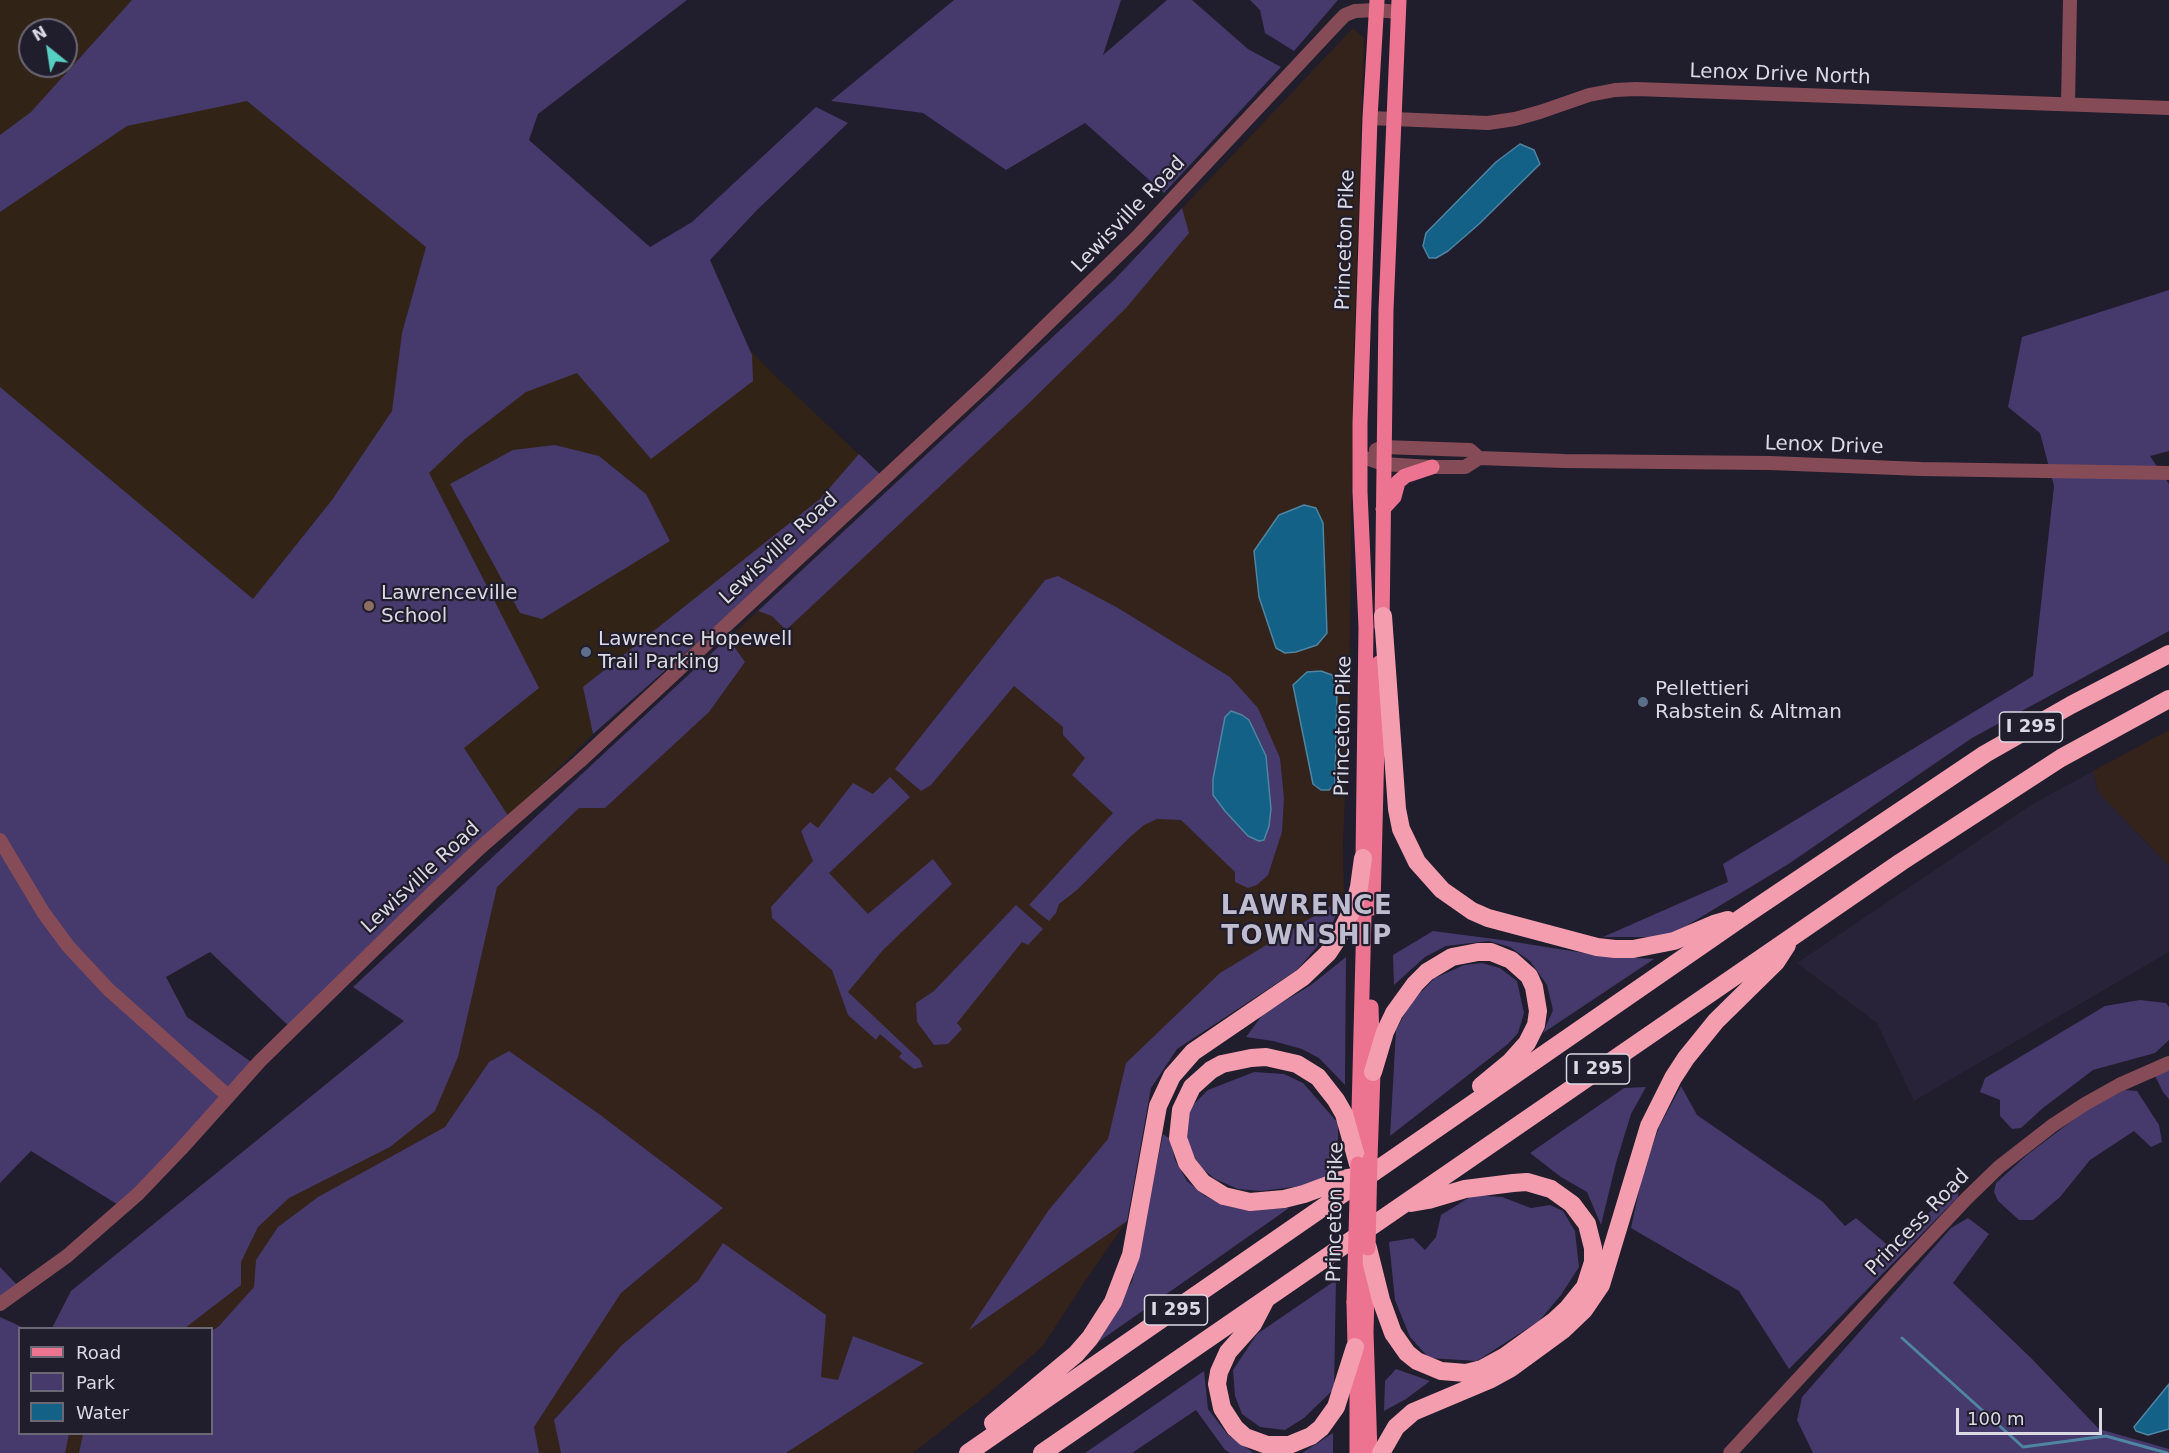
<!DOCTYPE html>
<style>
body{margin:0}
#map{position:relative;width:2169px;height:1453px;overflow:hidden;background:#201d2c;font-family:"DejaVu Sans",sans-serif}
canvas{display:block}
.legend{position:absolute;left:18px;top:1327px;width:195px;height:108px;box-sizing:border-box;background:#201d2c;border:2px solid #6b6876;margin:0;padding:8px 10px;list-style:none;font-size:18px;color:#dbd9e4}
.legend li{display:flex;align-items:center;gap:12px;height:30px}
.legend b{width:30px;border:2px solid #6b6876}
.north{position:absolute;left:18px;top:18px;width:60px;height:60px;box-sizing:border-box;background:#201d2c;border:2px solid #6b6876;border-radius:50%;rotate:330deg;font-size:16px;font-weight:700;line-height:24px;text-align:center;color:#dbd9e4}
.north::after{content:'';display:block;margin:auto;width:21px;height:27px;background:#57cec2;clip-path:polygon(50% 0,100% 100%,50% 72%,0 100%)}
.scale{position:absolute;left:1956px;top:1408px;width:146px;height:27px;box-sizing:border-box;border:3px solid #dbd9e4;border-top:0;padding-left:8px;font-size:18px;line-height:21px;white-space:nowrap;color:#dbd9e4;-webkit-text-stroke:4px #201d2c;paint-order:stroke}
</style>
<div id="map">
<canvas width="2169" height="1453"></canvas>
<ul class="legend">
<li><b style="height:8px;background:#ec7490"></b>Road</li>
<li><b style="height:16px;background:#46396b"></b>Park</li>
<li><b style="height:16px;background:#136186"></b>Water</li>
</ul>
<div class="north">N</div>
<div class="scale">100 m</div>
</div>
<script>
const ctx = document.querySelector('canvas').getContext('2d');
ctx.lineJoin = 'round';
function fillPath(path, color) { ctx.fillStyle = color; ctx.fill(path, 'evenodd'); }
const toPath = rows => new Path2D(rows.map(r => 'M' + r).join(''));
function strokePath(path, color, width, dash) { ctx.strokeStyle = color; ctx.lineWidth = width; ctx.lineCap = dash ? 'butt' : 'round'; ctx.setLineDash(dash || []); ctx.stroke(path); }
function drawText(font, color, halo, rows, align = 'center') {
  ctx.font = font + ' "DejaVu Sans",sans-serif'; ctx.lineWidth = 4.5; ctx.setLineDash([]); ctx.textBaseline = 'middle'; ctx.strokeStyle = halo; ctx.fillStyle = color; for (const [text, x, y, turn = 0] of rows) {
    ctx.save(); ctx.translate(x, y); ctx.rotate((+turn || 0) * Math.PI / 180); ctx.textAlign = isNaN(turn) ? turn : align; if (halo) ctx.strokeText(text, 0, 0); ctx.fillText(text, 0, 0); ctx.restore();
  }
}
fillPath(toPath([
 [1353,28,1364,38,1353,380,1349,704,1343,842,1344,898,1327,935,1297,970,1177,1049,1151,1088,1127,1221,1087,1278,1043,1346,988,1394,913,1453,0,1453,0,1317,24,1328,20,1328,20,1434,212,1434,212,1328,52,1328,71,1291,404,1021,353,987,1115,279],
 [2169,730,2169,866,2098,792,2093,771]
]), '#33231a');
fillPath(toPath([
 [2093,771,2098,792,2169,866,2169,952,1914,1101,1877,1023,1797,963,2031,805]
]), '#282338');
fillPath(toPath([
 [0,0,249,0,651,247,771,372,884,478,593,734,292,1029,210,952,166,977,187,1017,257,1066,0,1125],
 [30,30,66,30,66,66,30,66]
]), '#312417');
fillPath(toPath([
 [132,0,687,0,538,114,529,140,650,247,692,222,816,107,848,123,757,210,710,260,752,355,753,381,651,459,577,373,526,392,465,439,429,473,539,688,464,748,509,817,292,1029,210,952,166,977,187,1017,257,1066,120,1206,31,1151,0,1183,0,387,253,599,332,500,392,411,402,333,426,247,247,101,127,126,0,212,0,135,31,112],
 [954,0,1121,0,1103,55,1167,0,1192,0,1248,49,1281,67,1164,193,1085,123,1006,170,923,113,831,101],
 [1250,0,1338,0,1294,51,1265,33,1260,10],
 [1182,208,1189,233,1126,308,1027,405,786,630,772,616,758,611,1115,279],
 [2169,290,2169,451,2150,456,2169,484,2169,631,1972,738,1787,865,1668,937,1603,937,1728,882,1723,864,2033,676,2054,486,2040,433,2008,407,2022,337],
 [555,445,599,456,646,494,670,541,542,619,520,613,450,484,513,450],
 [859,454,884,478,593,734,583,687,820,499],
 [1058,576,1118,608,1230,677,1258,708,1280,758,1284,798,1282,832,1268,875,1257,885,1248,888,1235,882,1235,872,1181,820,1157,819,1144,825,1130,837,1077,890,1059,904,1056,913,1049,921,1029,905,1113,813,1072,775,1085,758,1063,735,1063,727,1014,686,931,785,921,791,895,769,1034,594,1045,580],
 [728,638,745,662,709,712,605,808,579,808,497,887,458,1057,435,1111,390,1147,289,1198,258,1227,241,1262,241,1285,185,1328,52,1328,71,1291,404,1021,353,987],
 [890,777,910,797,829,873,868,914,933,859,952,884,883,950,848,992,920,1060,923,1067,914,1069,899,1057,902,1053,880,1034,876,1040,848,1015,832,970,772,918,771,907,813,861,801,831,810,822,818,828,853,783,873,794],
 [1344,898,1327,935,1297,970,1177,1049,1151,1088,1127,1221,969,1330,1048,1211,1108,1139,1126,1063,1220,973],
 [1016,905,1043,929,1028,945,1022,942,957,1023,962,1029,948,1044,934,1045,917,1022,916,1003,934,991],
 [1433,931,1502,940,1603,956,1654,959,1543,1033,1553,1010,1547,985,1530,961,1510,947,1489,941,1446,946,1425,957,1394,985,1393,955],
 [1346,957,1345,1085,1319,1058,1302,1049,1273,1041,1246,1037,1263,1014,1311,985],
 [1482,963,1500,968,1517,981,1524,1013,1518,1033,1508,1044,1390,1136,1396,1030,1411,1002,1435,978,1464,965],
 [2140,1000,2166,1003,2169,1007,2169,1040,2155,1053,2093,1070,2043,1108,2021,1128,2012,1129,2000,1116,2000,1100,1980,1092,1985,1078,2105,1006],
 [509,1051,599,1114,723,1208,621,1293,534,1427,539,1453,79,1453,83,1434,212,1434,212,1331,219,1326,254,1287,256,1260,278,1227,318,1197,445,1127,489,1062],
 [2169,1070,2169,1099,2163,1092,2155,1076],
 [1254,1072,1284,1074,1303,1083,1338,1123,1338,1166,1317,1184,1261,1191,1238,1189,1215,1179,1203,1169,1194,1157,1188,1142,1186,1126,1191,1107,1208,1090],
 [1681,1086,1697,1115,1823,1202,1845,1226,1856,1218,1891,1248,1959,1185,1958,1197,1789,1369,1739,1291,1631,1228,1642,1177,1659,1127],
 [1646,1087,1631,1114,1616,1163,1601,1225,1587,1192,1561,1177,1530,1153,1624,1088],
 [2124,1090,2137,1091,2159,1125,2162,1142,2151,1147,2134,1131,2090,1160,2060,1197,2033,1220,2019,1220,1998,1201,1994,1192,1996,1183,2027,1155,2086,1110],
 [1163,1134,1170,1139,1175,1160,1187,1181,1205,1196,1225,1205,1246,1210,1289,1208,1094,1345,1132,1282],
 [1473,1195,1502,1197,1531,1208,1550,1205,1563,1211,1575,1231,1579,1267,1561,1295,1539,1321,1477,1361,1429,1358,1410,1337,1395,1300,1389,1242,1413,1238,1425,1250,1436,1237,1441,1215],
 [1968,1218,1989,1234,1953,1283,2032,1359,2099,1429,2169,1449,2169,1453,1813,1453,1797,1420,1802,1397,1951,1228],
 [723,1243,826,1315,821,1377,838,1380,853,1336,924,1363,786,1453,561,1453,554,1420,622,1345,698,1281],
 [0,1267,21,1289,0,1304],
 [1336,1280,1334,1389,1304,1418,1285,1430,1260,1427,1242,1414,1235,1396,1233,1370,1257,1334],
 [0,1317,24,1328,20,1328,20,1434,69,1434,65,1453,0,1453],
 [1396,1369,1430,1381,1406,1399,1384,1411,1385,1381],
 [1204,1371,1208,1409,1228,1435,1254,1453,1230,1453,1225,1450,1196,1410,1132,1453,1085,1453],
 [1333,1433,1333,1453,1302,1453]
]), '#46396b');
const water = toPath([
 [1520,144,1534,150,1540,164,1479,224,1448,251,1436,258,1429,258,1423,246,1426,233,1496,162,1520,144],
 [1304,505,1316,508,1323,523,1327,633,1317,645,1296,652,1285,653,1276,648,1259,597,1254,551,1279,515,1304,505],
 [1321,671,1332,675,1337,689,1335,784,1329,790,1321,790,1313,784,1293,685,1307,672,1321,671],
 [1231,711,1242,715,1249,720,1266,756,1271,809,1269,826,1264,840,1259,841,1248,836,1225,811,1213,795,1213,779,1225,717,1231,711],
 [2169,1384,2169,1429,2148,1435,2136,1431,2134,1427,2169,1384]
]);
fillPath(water, '#136186');
strokePath(water, '#4f85a2', 1.5);
strokePath(toPath([
 [1902,1338,2023,1447,2106,1436,2167,1453]
]), '#4f85a2', 3);
strokePath(toPath([
 [2068,104,2070,0],
 [1370,118,1488,123,1515,119,1540,112,1589,95,1615,90,1636,89,2169,108],
 [1376,450,1383,447,1470,450,1479,458],
 [1360,456,1383,464,1432,467,1465,467,1479,458,1564,461,1770,463,1921,469,2169,473],
 [0,840,43,912,68,946,108,989,228,1096],
 [0,1304,67,1256,138,1194,182,1148,260,1061,430,895,481,847,579,762,987,383,1137,237,1339,21,1345,15,1355,11,1376,10,1398,12],
 [1730,1453,1898,1271,1967,1198,1999,1167,2053,1125,2085,1104,2119,1085,2169,1063]
]), '#854c58', 14);
strokePath(toPath([
 [1383,509,1394,497,1398,482,1405,476,1432,467],
 [1382,627,1386,310,1399,0],
 [1373,908,1379,663],
 [1358,1151,1364,915,1363,858,1366,627,1360,492,1360,423,1370,118,1377,0],
 [1370,1159,1373,1072,1371,1007],
 [1368,1260,1366,1332,1370,1453],
 [1354,1302,1355,1347,1357,1364,1357,1453]
]), '#ec7490', 15);
strokePath(toPath([
 [1383,616,1397,809,1401,829,1417,862,1442,890,1472,911,1488,918,1597,947,1615,949,1633,949,1674,941,1714,924,1728,920],
 [1373,1072,1385,1032,1394,1013,1415,984,1427,972,1452,957,1478,952,1491,952,1511,960,1529,976,1534,987,1538,1011,1536,1025,1527,1043,1510,1062,1481,1086],
 [1358,1164,1344,1114,1336,1100,1318,1077,1297,1064,1266,1057,1251,1058,1222,1064,1211,1070,1192,1087,1181,1110,1178,1138,1187,1163,1203,1183,1224,1196,1250,1202,1284,1199,1304,1194,1347,1178,1369,1174],
 [1368,1248,1381,1300,1393,1333,1407,1353,1417,1361,1441,1371,1466,1373,1482,1369,1504,1357,1554,1321,1568,1308,1585,1287,1593,1262,1593,1248,1587,1224,1572,1204,1551,1189,1527,1182,1513,1183,1465,1189,1428,1200,1411,1203],
 [1265,1301,1253,1324,1228,1352,1219,1372,1217,1384,1222,1408,1235,1428,1245,1437,1267,1445,1289,1445,1311,1436,1321,1428,1336,1407,1355,1347],
 [993,1423,1076,1354,1090,1338,1113,1302,1131,1255,1158,1106,1172,1076,1193,1052,1303,977,1328,953,1338,938,1354,906,1359,887,1363,858],
 [968,1453,1744,916,1985,754,2071,705,2169,654],
 [1042,1453,1901,862,2061,758,2169,699],
 [1381,1453,1396,1427,1413,1412,1489,1380,1511,1368,1563,1330,1584,1310,1601,1285,1649,1126,1673,1078,1686,1058,1716,1021,1776,962,1787,945]
]), '#f49dae', 18);
strokePath(toPath([
 [1368,1248,1370,1159],
 [1354,1302,1358,1164]
]), '#ec7490', 15);
for (const [x, y, r, color] of [
 [369,606,6,"#8d6e63"],
 [586,652,6,"#5c6f8a"],
 [1643,702,6,"#5c6f8a"]
]) { const dot = new Path2D(); dot.arc(x, y, r, 0, 2 * Math.PI); ctx.fillStyle = color; ctx.fill(dot); strokePath(dot, '#201d2c', 2); }
for (const [x, y, w] of [
 [2031,727,63],
 [1598,1069,63],
 [1176,1310,63]
]) { const box = new Path2D(); box.roundRect(x - w / 2, y - 15, w, 30, 4.5); ctx.fillStyle = '#201d2c'; ctx.fill(box); strokePath(box, '#dbd9e4', 1.5); }
drawText('bold 18px', '#dbd9e4', null, [
 ["I 295",2031,727],
 ["I 295",1598,1069],
 ["I 295",1176,1310]
]);
drawText('20px', '#dbd9e4', '#201d2c', [
 ["Lenox Drive North",1780,75,2],
 ["Lewisville Road",1129,215,-46],
 ["Princeton Pike",1346,240,-88],
 ["Lenox Drive",1824,446,2],
 ["Lewisville Road",779,549,-43],
 ["Princeton Pike",1344,726,-89],
 ["Lewisville Road",421,878,-43],
 ["Princeton Pike",1336,1212,-89],
 ["Princess Road",1918,1223,-46]
]);
drawText('20px', '#dbd9e4', '#201d2c', [
 ["Lawrenceville",381,594],
 ["School",381,617],
 ["Lawrence Hopewell",598,640],
 ["Trail Parking",598,663],
 ["Pellettieri",1655,690],
 ["Rabstein & Altman",1655,713]
], 'left');
ctx.letterSpacing = '1.5px';
drawText('bold 26px', '#bfbcd0', '#201d2c', [
 ["LAWRENCE",1307,907],
 ["TOWNSHIP",1307,937]
]);
ctx.letterSpacing = '0px';
</script>
